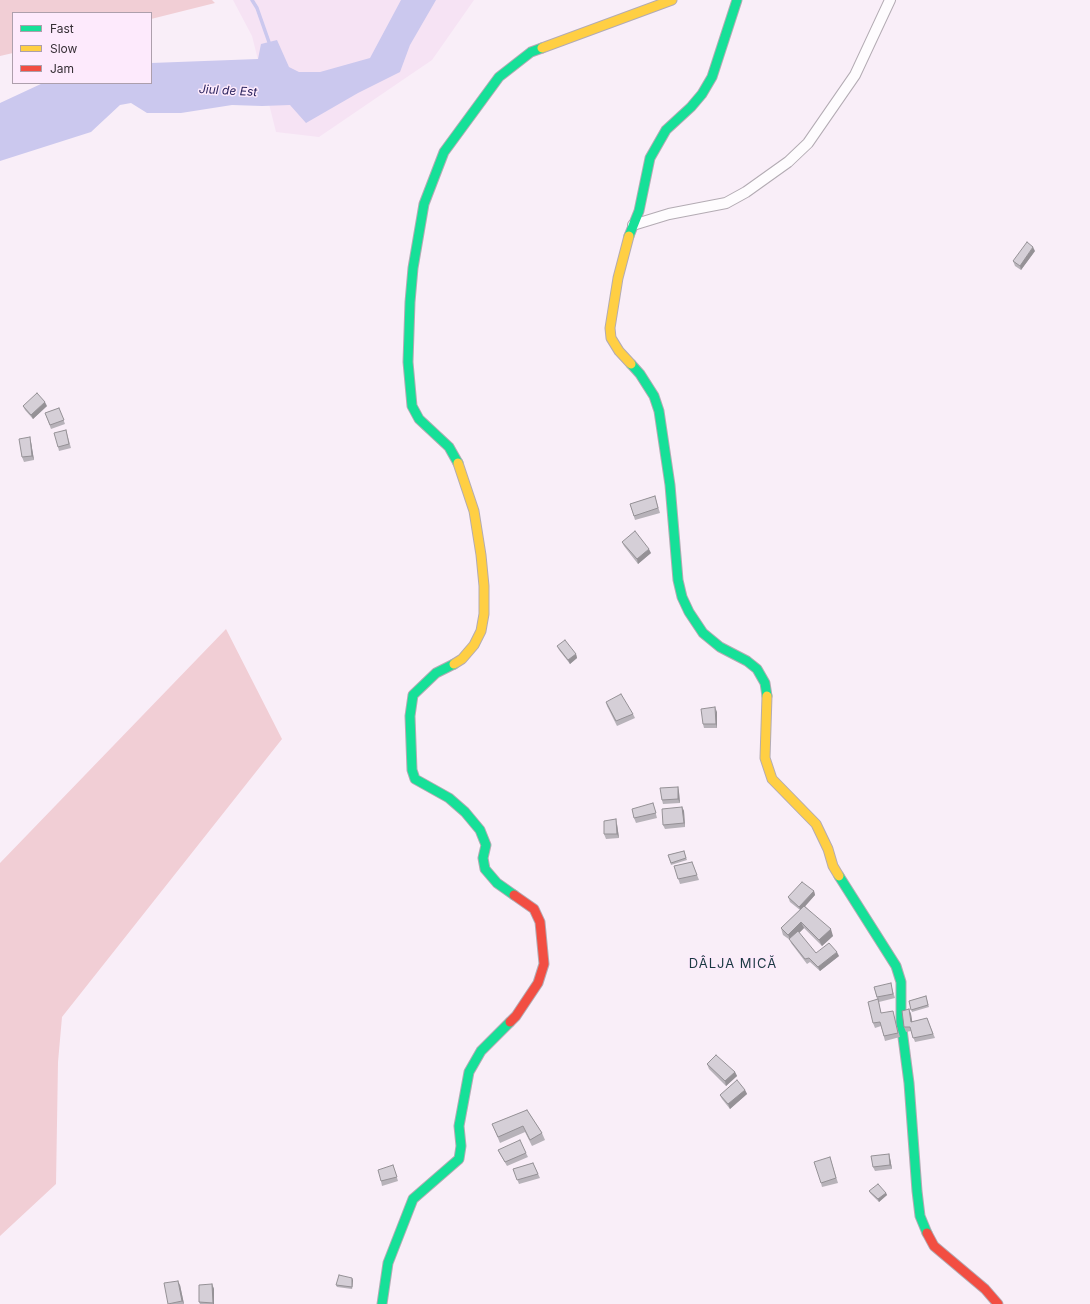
<!DOCTYPE html>
<meta charset="utf-8">
<style>
body{margin:0}
#map{position:relative;width:1090px;height:1304px;overflow:hidden;background:#f9eef8;font-family:Inter,sans-serif}
canvas{display:block}
.legend{position:absolute;left:12px;top:12px;width:140px;height:72px;box-sizing:border-box;background:#fdeafc;border:1px solid #ad9fac;margin:0;padding:5px 7px;list-style:none;font-size:12px;color:#362f35}
.legend li{display:flex;align-items:center;gap:8px;height:20px}
.legend b{width:20px;border:1px solid #ad9fac}
</style>
<div id="map">
<canvas width="1090" height="1304"></canvas>
<ul class="legend">
<li><b style="height:5px;background:#16e098"></b>Fast</li>
<li><b style="height:5px;background:#ffcf43"></b>Slow</li>
<li><b style="height:5px;background:#f24e42"></b>Jam</li>
</ul>
</div>
<script>
const ctx = document.querySelector('canvas').getContext('2d');
ctx.lineJoin = 'round';
function fillPath(path, color) { ctx.fillStyle = color; ctx.fill(path, 'evenodd'); }
const toPath = rows => new Path2D(rows.map(r => 'M' + r).join(''));
function strokePath(path, color, width, dash) { ctx.strokeStyle = color; ctx.lineWidth = width; ctx.lineCap = dash ? 'butt' : 'round'; ctx.setLineDash(dash || []); ctx.stroke(path); }
function drawText(font, color, halo, rows, align = 'center') {
  ctx.font = font + ' Inter,sans-serif'; ctx.lineWidth = 3; ctx.setLineDash([]); ctx.textBaseline = 'middle'; ctx.strokeStyle = halo; ctx.fillStyle = color; for (const [text, x, y, turn = 0] of rows) {
    ctx.save(); ctx.translate(x, y); ctx.rotate((+turn || 0) * Math.PI / 180); ctx.textAlign = isNaN(turn) ? turn : align; if (halo) ctx.strokeText(text, 0, 0); ctx.fillText(text, 0, 0); ctx.restore();
  }
}
fillPath(toPath([
 [233,0,474,0,432,60,319,137,276,132,252,36]
]), '#f6e3f4');
fillPath(toPath([
 [0,0,212,0,215,3,151,19,151,13,13,13,13,53,0,56],
 [226,629,282,739,62,1017,58,1062,56,1184,0,1236,0,863]
]), '#f1ced5');
fillPath(toPath([
 [401,0,436,0,410,45,400,72,358,93,306,123,290,105,262,106,232,105,181,113,147,113,131,103,120,105,91,132,0,161,0,103,43,83,151,83,151,63,258,59,261,44,277,40,289,67,299,72,320,72,370,58]
]), '#cbc8ee');
strokePath(toPath([
 [252,0,257,8,270,45]
]), '#cbc8ee', 3.5);
const street = toPath([
 [633,225,669,214,726,203,746,192,788,162,808,143,855,75,890,0]
]);
const fast = toPath([
 [629,236,639,211,650,158,666,130,691,107,702,94,712,77,737,0],
 [631,364,640,374,654,396,659,411,670,485,678,580,682,597,689,612,703,633,720,647,747,661,757,669,765,683,767,696],
 [458,463,449,447,419,419,412,406,408,362,410,302,413,268,424,204,444,152,499,77,531,52,542,48],
 [454,664,436,673,413,695,410,716,412,770,415,779,449,798,465,812,480,830,486,845,483,858,485,869,497,883,514,895],
 [839,876,896,966,901,982,901,1022,909,1083,917,1191,920,1216,927,1233],
 [382,1304,388,1263,413,1199,459,1159,461,1146,459,1126,469,1072,481,1051,510,1022]
]);
const slow = toPath([
 [542,48,672,0],
 [629,236,618,278,610,328,611,338,619,351,631,364],
 [454,664,462,659,474,645,481,631,484,614,484,586,481,555,474,511,458,463],
 [767,696,765,758,772,779,816,824,828,849,833,866,839,876]
]);
const jam = toPath([
 [510,1022,516,1016,538,983,544,964,540,922,534,909,514,895],
 [927,1233,934,1246,985,1289,998,1304]
]);
strokePath(street, '#b3abb3', 12);
strokePath(fast, '#b3abb3', 11);
strokePath(slow, '#b3abb3', 11);
strokePath(jam, '#b3abb3', 11);
strokePath(street, '#fefcfe', 10);
strokePath(fast, '#16e098', 9);
strokePath(slow, '#ffcf43', 9);
strokePath(jam, '#f24e42', 9);
fillPath(toPath([
 [1035,251,1021,270,1015,266,1013,261],
 [23,406,47,406,33,419,25,410],
 [59,408,65,424,51,429,45,413],
 [66,430,71,448,59,451,58,447],
 [31,442,34,460,24,462,22,457],
 [655,496,660,513,635,520,630,504],
 [622,542,651,553,638,564,624,546],
 [557,646,576,654,577,658,570,664,559,650],
 [606,702,633,714,635,718,617,726,607,706],
 [717,712,717,728,704,728,703,724],
 [678,787,679,792,680,803,663,804,662,800],
 [653,803,657,818,636,823,634,818],
 [682,807,684,811,685,827,665,829,663,825],
 [617,824,619,838,606,839,604,834],
 [684,851,687,860,671,865,668,855],
 [692,862,699,880,680,884,674,866],
 [814,891,815,895,805,906,833,936,822,946,804,928,799,933,816,953,839,956,820,971,810,962,807,964,791,943,790,940,783,935,781,928,800,910,790,902,788,897],
 [874,987,892,988,895,998,879,1002,881,1013,894,1016,900,1037,885,1041,881,1026,875,1028,873,1023,877,999],
 [926,996,929,1007,912,1012,909,1001],
 [909,1009,911,1014,912,1022,927,1018,935,1038,915,1042,911,1031,906,1032,904,1027],
 [707,1064,735,1072,737,1076,726,1086,709,1069],
 [745,1090,747,1094,730,1109,722,1099,720,1095],
 [527,1110,542,1133,545,1140,532,1146,525,1132,500,1143,492,1124],
 [498,1150,526,1153,528,1157,507,1166,500,1154],
 [889,1154,890,1158,892,1169,875,1171,873,1167],
 [830,1157,838,1183,822,1187,821,1183],
 [533,1163,540,1178,519,1184,513,1169],
 [393,1165,398,1181,382,1186,381,1181],
 [869,1191,886,1193,887,1195,879,1202,870,1193],
 [353,1280,352,1289,337,1287,336,1285],
 [212,1284,214,1289,214,1304,200,1304,199,1302],
 [180,1285,184,1304,168,1304]
]), '#b7b2b9');
fillPath(toPath([
 [1033,247,1035,251,1021,270,1020,266],
 [45,402,47,406,33,419,31,415],
 [30,437,31,442,34,460,32,456],
 [649,549,651,553,638,564,637,559],
 [576,654,577,658,570,664,568,660],
 [715,707,717,712,717,728,716,724],
 [678,787,679,792,680,803,678,799],
 [682,807,684,811,685,827,684,823],
 [616,819,617,824,619,838,617,834],
 [814,891,815,895,801,911,799,907],
 [801,922,804,928,791,941,788,935],
 [831,929,833,936,822,946,819,940],
 [837,952,839,956,820,971,818,967],
 [909,1009,911,1014,913,1026,911,1022],
 [735,1072,737,1076,726,1086,725,1081],
 [745,1090,747,1094,730,1109,728,1104],
 [889,1154,890,1158,892,1169,890,1165],
 [886,1193,887,1195,879,1202,878,1199],
 [352,1278,353,1280,352,1289],
 [178,1281,180,1285,184,1304,182,1301],
 [212,1284,214,1289,214,1304,213,1304,213,1303]
]), '#959196');
const building = toPath([
 [1027,242,1033,247,1020,266,1013,261,1027,242],
 [37,393,45,402,31,415,23,406,37,393],
 [59,408,64,420,50,425,45,413,59,408],
 [66,430,69,444,58,447,54,433,66,430],
 [30,437,32,456,22,457,19,439,30,437],
 [655,496,658,508,634,516,630,504,655,496],
 [635,531,649,549,637,559,622,542,635,531],
 [565,640,576,654,568,660,557,646,565,640],
 [621,694,633,714,616,721,606,702,621,694],
 [715,707,716,724,703,724,701,709,715,707],
 [678,787,678,799,662,800,660,788,678,787],
 [653,803,656,813,634,818,632,809,653,803],
 [682,807,684,823,663,825,662,809,682,807],
 [616,819,617,834,604,834,604,821,616,819],
 [684,851,686,858,671,863,668,855,684,851],
 [692,862,697,875,678,879,674,866,692,862],
 [802,882,814,891,799,907,788,897,802,882],
 [804,906,831,929,819,940,801,922,788,935,781,928,804,906],
 [798,931,816,953,829,943,837,952,818,967,809,958,805,959,789,939,798,931],
 [891,983,893,994,877,997,874,987,891,983],
 [926,996,928,1005,911,1010,909,1001,926,996],
 [878,999,881,1013,893,1011,898,1033,884,1036,880,1022,873,1023,868,1002,878,999],
 [909,1009,911,1022,927,1018,933,1034,913,1038,910,1027,904,1027,902,1011,909,1009],
 [716,1055,735,1072,725,1081,707,1064,716,1055],
 [737,1080,745,1090,728,1104,720,1095,737,1080],
 [527,1110,542,1133,530,1140,523,1126,498,1137,492,1124,527,1110],
 [520,1140,526,1153,505,1162,498,1150,520,1140],
 [889,1154,890,1165,873,1167,871,1156,889,1154],
 [830,1157,836,1178,821,1183,814,1162,830,1157],
 [533,1163,538,1174,517,1180,513,1169,533,1163],
 [393,1165,397,1177,381,1181,378,1170,393,1165],
 [878,1184,886,1193,878,1199,869,1191,878,1184],
 [339,1275,352,1278,352,1287,336,1285,339,1275],
 [178,1281,182,1301,168,1304,164,1283,178,1281],
 [212,1284,213,1303,199,1302,199,1285,212,1284]
]);
fillPath(building, '#d5cfd7');
strokePath(building, '#959196', 1);
drawText('italic 12px', '#2c255f', '#fdeafc', [
 ["Jiul de Est",228,91,3]
]);
ctx.letterSpacing = '1px';
drawText('13px', '#193841', '#fdeafc', [
 ["DÂLJA MICĂ",733,964]
]);
ctx.letterSpacing = '0px';
</script>
